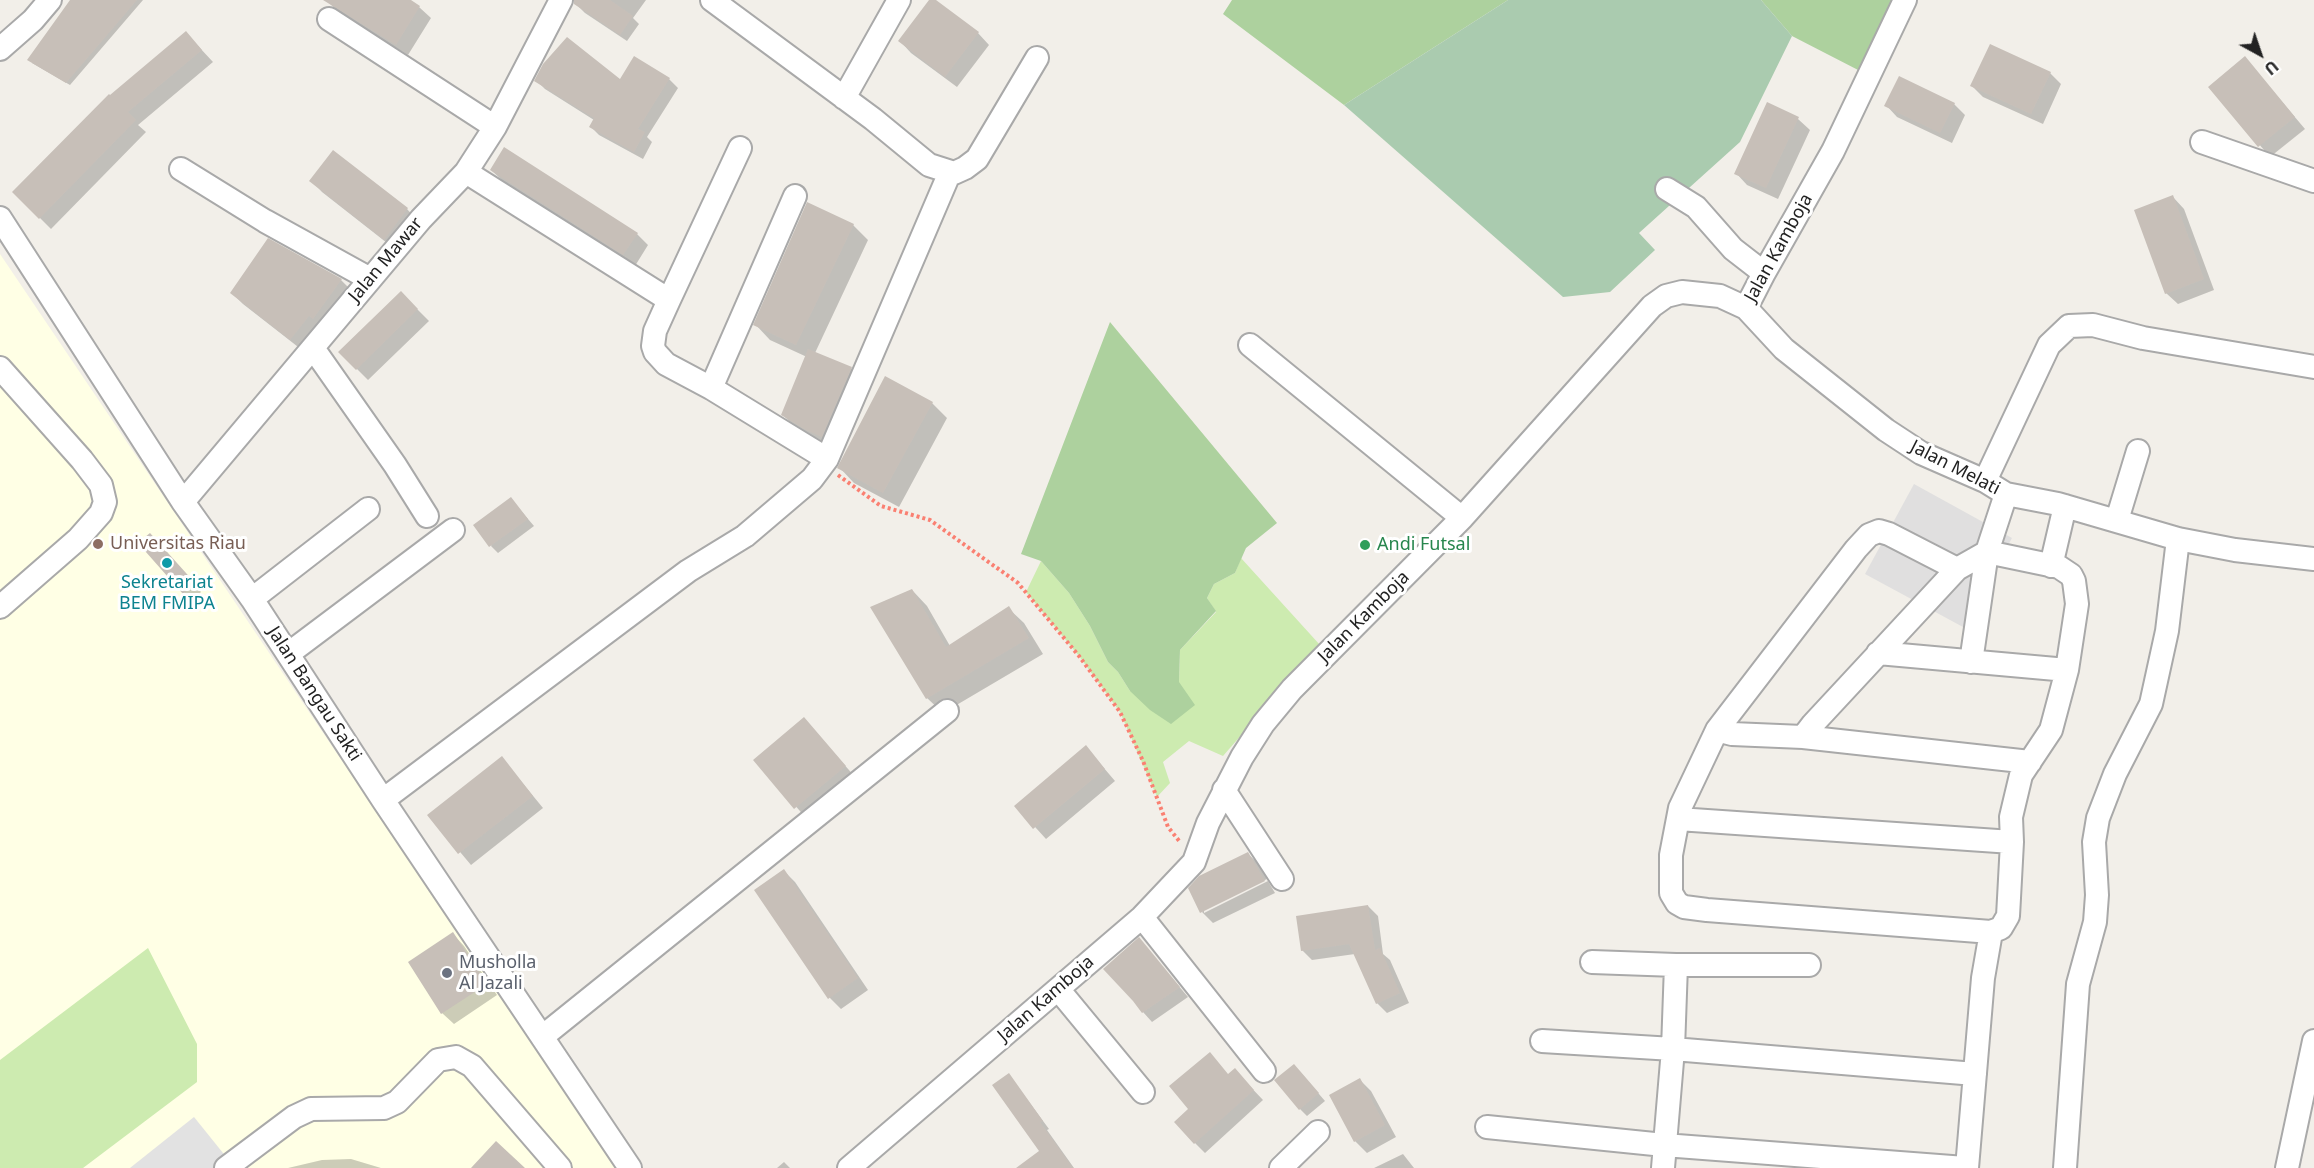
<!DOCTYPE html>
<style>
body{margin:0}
#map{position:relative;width:2314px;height:1168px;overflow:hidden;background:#f2efe9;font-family:"Noto Sans",sans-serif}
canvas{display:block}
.north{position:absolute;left:2230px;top:24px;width:60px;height:60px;-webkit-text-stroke:4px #fff;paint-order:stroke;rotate:140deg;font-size:16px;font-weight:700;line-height:24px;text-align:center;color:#222}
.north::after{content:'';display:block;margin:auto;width:21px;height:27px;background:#222;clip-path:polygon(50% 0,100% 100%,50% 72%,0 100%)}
</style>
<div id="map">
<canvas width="2314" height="1168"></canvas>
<div class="north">U</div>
</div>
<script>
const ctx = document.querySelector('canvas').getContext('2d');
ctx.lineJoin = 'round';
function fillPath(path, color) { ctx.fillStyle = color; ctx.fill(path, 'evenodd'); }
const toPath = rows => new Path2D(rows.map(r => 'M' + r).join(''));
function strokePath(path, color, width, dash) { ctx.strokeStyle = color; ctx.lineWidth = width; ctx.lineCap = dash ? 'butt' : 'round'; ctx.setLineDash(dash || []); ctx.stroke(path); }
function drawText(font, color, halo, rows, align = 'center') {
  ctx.font = font + ' "Noto Sans",sans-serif'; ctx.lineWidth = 6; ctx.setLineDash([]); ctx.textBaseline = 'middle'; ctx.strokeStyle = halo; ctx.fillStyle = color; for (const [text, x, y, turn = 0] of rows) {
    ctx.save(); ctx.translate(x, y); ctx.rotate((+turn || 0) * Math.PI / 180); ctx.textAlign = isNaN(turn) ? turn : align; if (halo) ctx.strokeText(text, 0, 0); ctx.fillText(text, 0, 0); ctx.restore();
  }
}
fillPath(toPath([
 [1914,484,2012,538,1963,627,1865,574]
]), '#e0dfdf');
fillPath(toPath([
 [0,254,392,835,616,1168,0,1168]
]), '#ffffe5');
fillPath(toPath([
 [1241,558,1320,645,1223,756,1189,741,1163,762,1170,783,1157,797,1120,712,1079,656,1026,592,1041,561,1069,593,1090,626,1108,662,1118,672,1130,691,1179,682,1180,650,1216,612,1207,598,1214,584,1235,573],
 [148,948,197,1044,197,1082,83,1168,0,1168,0,1060]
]), '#cdebb0');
fillPath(toPath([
 [1232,0,1508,0,1344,105,1223,14],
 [1761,0,1898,0,1862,72,1792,36],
 [1110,322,1277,523,1246,548,1235,573,1214,584,1207,598,1216,611,1180,650,1179,682,1195,705,1171,724,1150,710,1130,691,1118,672,1108,662,1090,626,1069,593,1041,561,1021,554]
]), '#add19e');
fillPath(toPath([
 [1508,0,1761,0,1792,36,1740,142,1639,233,1655,250,1610,292,1563,297,1344,105]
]), '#aacbaf');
fillPath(toPath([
 [194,1117,227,1158,214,1168,130,1168]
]), '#e2e2e2');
fillPath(toPath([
 [72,0,143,0,70,85,32,63],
 [330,0,408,0,419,7,431,18,408,55,340,13,328,2],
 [582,0,646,0,633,18,639,24,627,41,585,13,578,6],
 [931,0,978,33,989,45,957,87,911,53,900,41],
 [186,33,213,62,138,125,146,132,51,229,14,192,110,97],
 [2245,58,2305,129,2270,157,2210,87],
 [2050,73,2061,84,2043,124,1983,97,1972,86],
 [669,79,678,88,647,137,652,142,643,159,599,135,591,127,594,120,545,89,536,80],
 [1767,104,1798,119,1810,130,1778,199,1747,185,1736,173],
 [1954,104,1965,115,1952,143,1897,117,1886,105],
 [334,152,407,209,418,221,396,250,322,192,311,180],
 [491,170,637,234,648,245,635,266,503,181],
 [2173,197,2184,209,2214,290,2178,304,2166,293],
 [853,225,868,240,815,353,851,368,862,379,833,447,819,441,794,426,783,415,807,357,770,340,755,324],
 [341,280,352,291,302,350,243,304,232,293],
 [401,293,429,321,368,380,340,352],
 [932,403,947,418,899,507,854,483,839,467],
 [511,499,534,526,498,553,491,546],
 [158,542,201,592,192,601,140,543],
 [912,590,927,606,950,646,1008,608,1024,623,1043,654,943,713,927,698],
 [804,719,856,778,807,819,755,760],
 [1086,747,1115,781,1046,839,1016,806],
 [502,758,543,808,471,865,429,815],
 [1248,854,1260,865,1267,879,1204,910,1204,913,1268,881,1275,893,1213,923,1202,912],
 [784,871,795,882,868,990,841,1009,830,998,756,890],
 [1368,906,1378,916,1383,954,1390,960,1409,1003,1387,1013,1377,1003,1355,954,1312,960,1302,950],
 [453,934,464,946,497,995,454,1024,442,1013],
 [1139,939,1188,997,1152,1022,1143,1012],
 [1301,1073,1325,1101,1307,1116,1300,1109],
 [1009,1075,1049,1129,1047,1130,1074,1168,1035,1168,1041,1152],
 [1229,1075,1244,1080,1263,1100,1205,1153,1195,1143,1190,1109],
 [1360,1080,1371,1091,1396,1137,1367,1153,1355,1141,1331,1096],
 [1403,1154,1414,1168,1374,1168],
 [351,1159,381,1168,288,1168,322,1160],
 [784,1162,790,1168,777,1168]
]), '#0003');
fillPath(toPath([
 [70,0,137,0,66,83,27,60],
 [323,0,411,0,420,6,396,45],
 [574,0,610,0,633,16,620,35,574,4],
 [929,0,936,0,979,32,945,77,898,41],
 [186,31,202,50,128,112,136,120,39,219,12,192,109,94,110,95],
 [567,37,620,79,634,56,670,78,638,129,645,132,634,152,589,127,594,118,534,81,543,64],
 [1990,44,2051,72,2031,114,1970,86],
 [2245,56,2295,117,2258,147,2208,87],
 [1899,76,1955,103,1940,133,1884,106],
 [1767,102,1799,117,1766,188,1734,174],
 [504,147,638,233,623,255,490,170],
 [333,150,408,208,384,240,309,181],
 [2173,195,2204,279,2165,294,2134,210],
 [807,202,854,224,796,345,753,325],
 [268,238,342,279,313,319,309,316,290,340,230,293],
 [401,291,418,309,356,370,338,352],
 [808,349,852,367,822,437,806,430,781,415],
 [885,376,933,402,883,493,837,468],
 [511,497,528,519,489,547,473,525],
 [150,533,195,583,183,594,138,543],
 [912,589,946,647,1009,606,1029,638,926,699,870,607],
 [804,717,846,766,794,809,753,760],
 [1086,745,1105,769,1033,829,1014,806],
 [502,756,533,796,458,854,427,815],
 [1248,852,1265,881,1200,913,1188,888,1199,876],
 [784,869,858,978,828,999,754,890],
 [1368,905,1375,950,1380,948,1400,993,1376,1004,1349,944,1301,951,1296,916],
 [453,932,487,984,441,1014,408,962],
 [1139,937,1180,987,1142,1013,1133,1001,1103,969],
 [1210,1052,1228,1074,1235,1068,1254,1090,1194,1144,1174,1122,1188,1109,1169,1086],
 [1294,1064,1319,1093,1299,1110,1274,1080],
 [1009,1073,1043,1121,1040,1122,1073,1168,1016,1168,1039,1151,992,1085],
 [1360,1078,1385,1125,1354,1142,1329,1095],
 [496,1141,525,1168,471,1168]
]), '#c7bfb8');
const minor = toPath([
 [712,0,873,119,929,165,954,173,965,168,977,159,1037,58],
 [329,19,495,127],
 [0,49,33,20,50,0],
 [844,98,899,0],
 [2202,142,2314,181],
 [740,148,669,300,655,331,653,346,655,352,666,364,711,388,827,459],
 [181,169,265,221,370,279],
 [466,172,669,300],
 [1667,189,1696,207,1733,249,1764,273],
 [0,218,183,502,252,599,383,800,630,1168],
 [1746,308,1764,273,1833,151,1905,0],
 [1250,345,1462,518],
 [313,348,395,465,427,516],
 [0,368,82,460,101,485,105,502,101,513,78,539,0,607],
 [711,388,795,196],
 [1985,481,2049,345,2069,326,2093,325,2143,338,2314,367],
 [183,502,421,219,466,172,495,127,561,0],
 [2117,520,2138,451],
 [2051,566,2065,506],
 [1957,569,1889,534,1879,531,1869,535,1856,549,1717,730,1680,808,1671,855,1671,893,1677,903,1684,907,1707,910,1991,932,2001,928,2008,916,2009,898,2012,842,2011,817,2021,775,2051,730,2067,670,2077,604,2074,581,2071,575,2059,567,1987,552,2006,494],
 [252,599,368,509],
 [1878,653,2067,670],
 [288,654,453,530],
 [1717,730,1732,734,1803,737,1813,724,1957,569,1987,552,1971,662],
 [1803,737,2030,762],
 [1224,790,1282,879],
 [383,800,688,571,745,536,812,479,827,459,950,172],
 [1678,819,2012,842],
 [1142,917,1264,1071],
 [1592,962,1676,965,1673,1049,1663,1168],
 [1676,965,1809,965],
 [1058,989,1143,1092],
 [542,1037,947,711],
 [1542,1041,1673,1049,1975,1074],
 [1487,1127,1664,1145,1965,1168],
 [226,1168,294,1117,311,1109,384,1108,397,1102,438,1060,456,1057,472,1066,560,1168],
 [849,1168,1142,917,1194,862,1208,823,1242,757,1263,724,1292,689,1462,518,1652,306,1666,296,1682,292,1720,296,1746,308,1784,349,1886,430,1921,453,1985,481,2006,494,2058,504,2178,539,2235,550,2314,559],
 [1281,1168,1318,1132],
 [1967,1168,1983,978,1991,932],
 [2065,1168,2078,984,2095,922,2097,895,2094,842,2098,818,2115,774,2151,704,2167,631,2178,539],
 [2287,1168,2314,1041]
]);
strokePath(minor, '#a9a9a9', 26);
strokePath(toPath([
 [838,475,881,506,930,520,1018,583,1079,656,1120,712,1143,761,1168,827,1180,842]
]), '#fa8072', 4, [3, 3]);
strokePath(minor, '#fff', 22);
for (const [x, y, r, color] of [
 [98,544,6,"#8d6e63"],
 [1365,545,6,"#2e9e5b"],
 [167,563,6,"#0f9aa8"],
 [447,973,6,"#6b7280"]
]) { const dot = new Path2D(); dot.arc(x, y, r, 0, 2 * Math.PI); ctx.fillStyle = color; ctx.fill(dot); strokePath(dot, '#fff', 2); }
drawText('18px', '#222', '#fff', [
 ["Jalan Kamboja",1779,248,-61],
 ["Jalan Mawar",386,260,-50],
 ["Jalan Melati",1955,468,27],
 ["Jalan Kamboja",1364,617,-45],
 ["Jalan Bangau Sakti",314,694,57],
 ["Jalan Kamboja",1046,999,-41]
]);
drawText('18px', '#785e54', '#fff', [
 ["Universitas Riau",110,544]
], 'left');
drawText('18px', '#27864d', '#fff', [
 ["Andi Futsal",1377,545]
], 'left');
drawText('18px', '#0d838f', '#fff', [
 ["Sekretariat",167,583],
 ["BEM FMIPA",167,604]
]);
drawText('18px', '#5b616d', '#fff', [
 ["Musholla",459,963],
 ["Al Jazali",459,984]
], 'left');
</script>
